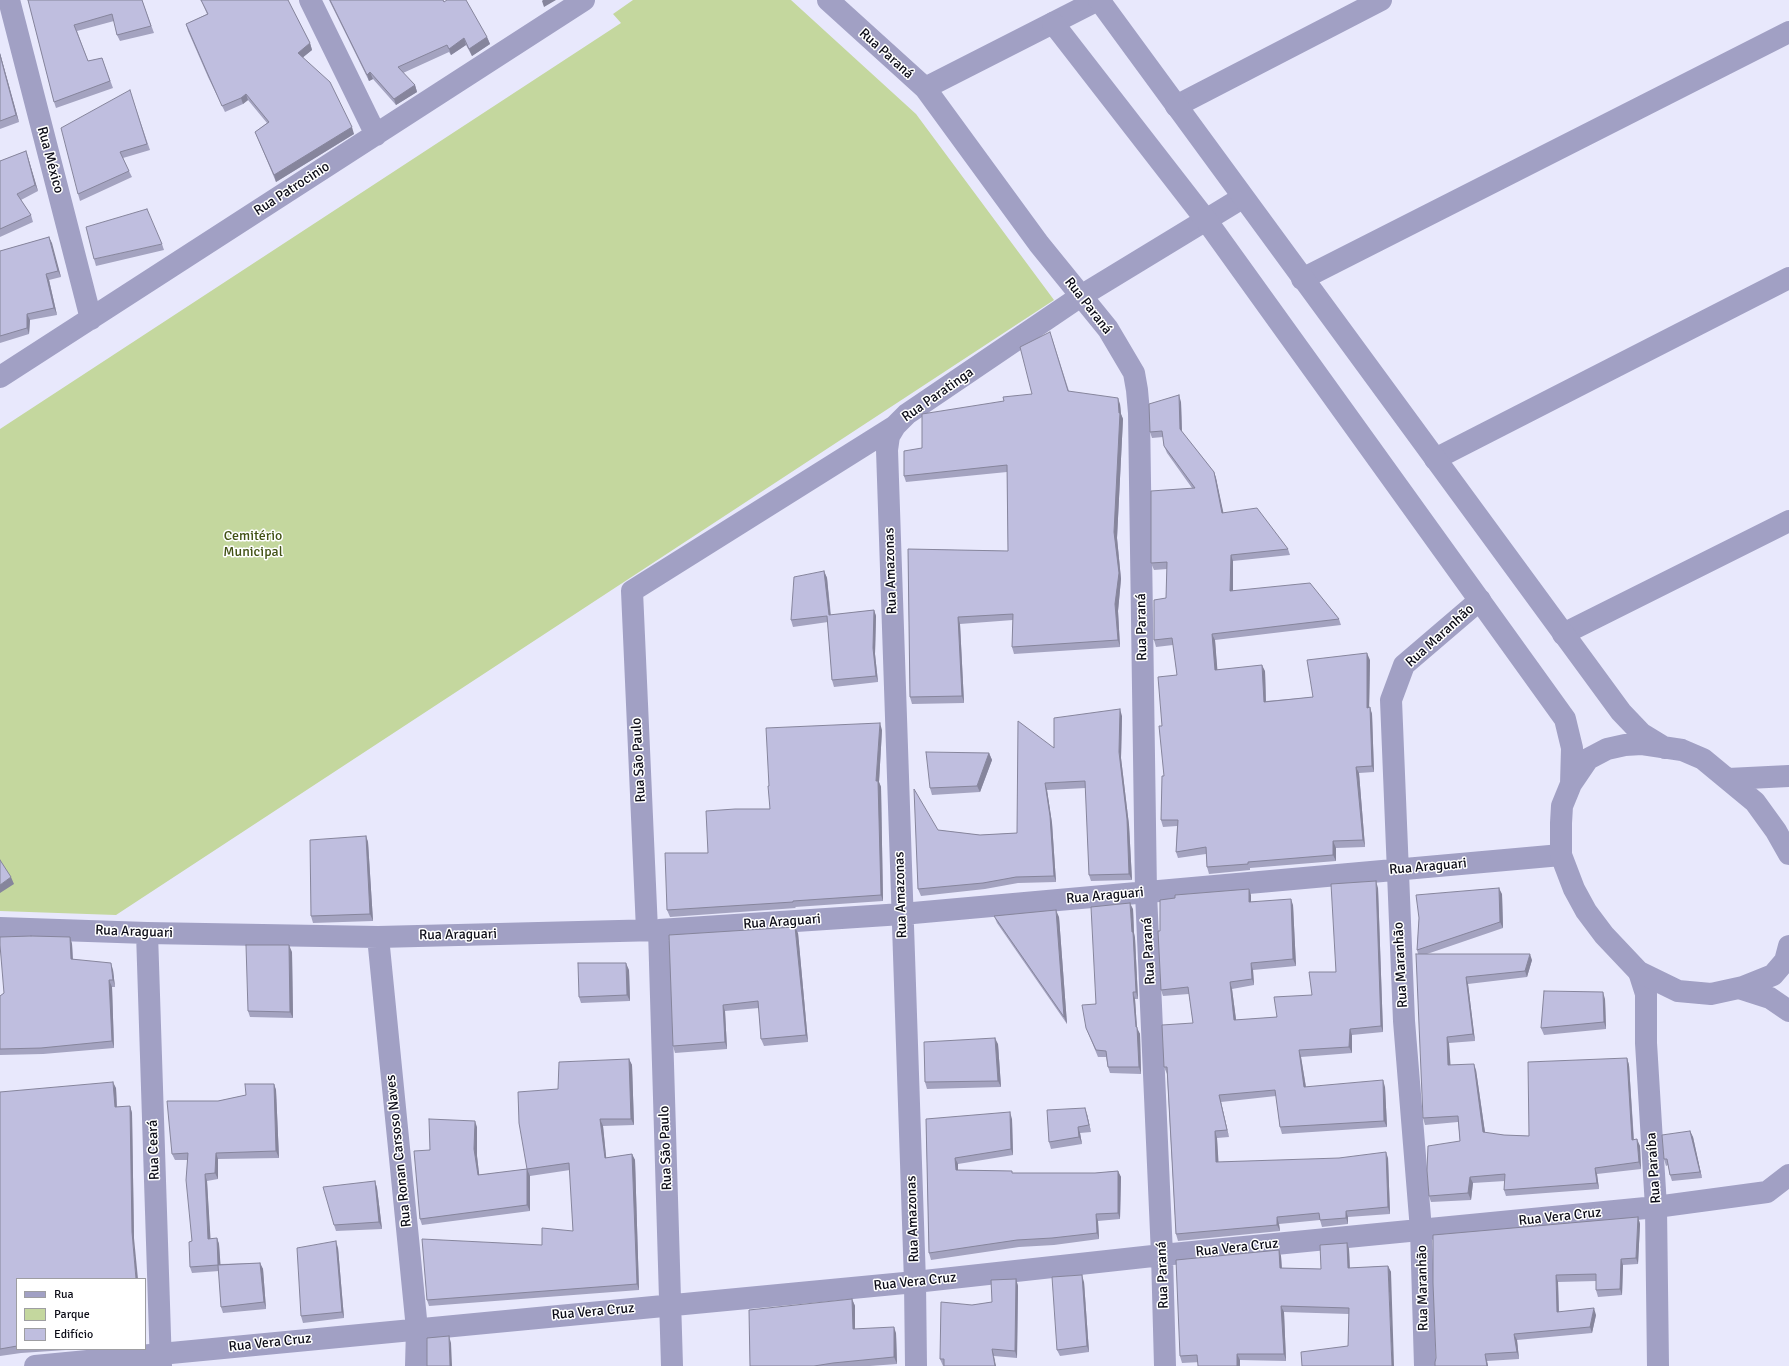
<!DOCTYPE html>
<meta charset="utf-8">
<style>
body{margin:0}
#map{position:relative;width:1789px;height:1366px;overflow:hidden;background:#e8e8fc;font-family:Signika,sans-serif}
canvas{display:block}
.legend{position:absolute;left:16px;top:1278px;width:130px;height:72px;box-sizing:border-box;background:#fff;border:1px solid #9e9ea2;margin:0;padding:5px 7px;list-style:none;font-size:12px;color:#0c0c17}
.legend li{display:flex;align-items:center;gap:8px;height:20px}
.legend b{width:20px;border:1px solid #9e9ea2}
</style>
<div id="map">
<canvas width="1789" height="1366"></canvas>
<ul class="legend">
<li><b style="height:5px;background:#a1a0c4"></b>Rua</li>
<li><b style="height:11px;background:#c4d79e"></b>Parque</li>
<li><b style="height:11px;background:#bfbedf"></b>Edifício</li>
</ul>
</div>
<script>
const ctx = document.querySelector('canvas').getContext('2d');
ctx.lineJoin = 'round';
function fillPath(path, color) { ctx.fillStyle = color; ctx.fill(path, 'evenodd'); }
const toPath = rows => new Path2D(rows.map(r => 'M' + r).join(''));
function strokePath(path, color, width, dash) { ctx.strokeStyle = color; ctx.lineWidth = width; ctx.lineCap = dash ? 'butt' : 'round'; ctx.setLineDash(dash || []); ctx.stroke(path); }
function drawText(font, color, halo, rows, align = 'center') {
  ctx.font = font + ' Signika,sans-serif'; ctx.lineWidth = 3; ctx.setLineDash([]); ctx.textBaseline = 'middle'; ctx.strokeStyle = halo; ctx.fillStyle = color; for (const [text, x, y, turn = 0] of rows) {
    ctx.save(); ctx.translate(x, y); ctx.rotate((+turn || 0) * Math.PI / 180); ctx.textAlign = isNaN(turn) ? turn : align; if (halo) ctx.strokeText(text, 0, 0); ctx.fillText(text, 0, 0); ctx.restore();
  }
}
fillPath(toPath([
 [633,0,791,0,916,114,1054,300,116,915,0,911,0,429,621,23,613,14]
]), '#c4d79e');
strokePath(toPath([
 [9,0,91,319],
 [310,0,376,135],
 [828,0,925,88,1039,244,1108,329,1134,373,1137,390,1139,413,1146,893,1162,1255,1165,1366],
 [925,88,1098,0],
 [1176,106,1381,0],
 [1302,279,1789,32],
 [0,377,584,0],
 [895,426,889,436,887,450,915,1282,916,1366],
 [1435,459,1789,278],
 [1563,634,1789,521],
 [0,928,147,933,378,937,659,930,902,914,1561,855],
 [647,930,632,591,895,426,907,414,1081,296,1242,198],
 [659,930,672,1366],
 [147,933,161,1366],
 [378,937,417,1329,416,1366],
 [1639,972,1646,994,1646,1043,1656,1207,1658,1366],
 [35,1366,915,1282,1162,1255,1656,1207,1767,1192,1789,1175],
 [1425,1366,1421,1230,1404,1021,1391,700,1404,665,1480,600]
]), '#a1a0c4', 22);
strokePath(toPath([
 [1099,0,1621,712,1642,734,1665,748],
 [1053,23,1206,220,1565,719,1572,748,1571,784],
 [1728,779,1789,776],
 [1789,854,1776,831,1755,802,1703,759,1682,750,1642,744,1625,745,1607,749,1588,759,1571,784,1562,806,1561,823,1561,855,1574,889,1586,911,1604,935,1639,972,1678,991,1711,994,1743,987,1773,975,1785,961,1789,946],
 [1739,988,1770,998,1789,1011]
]), '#a1a0c4', 22);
fillPath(toPath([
 [28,0,142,0,154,33,120,41,117,35,114,21,77,31,88,61,102,58,113,88,56,108,54,102],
 [201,0,288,0,310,43,312,50,303,57,354,134,276,182,255,132,267,123,248,100,243,104,225,112,208,77,188,31,186,24,207,14],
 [329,0,443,0,444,2,487,37,490,44,472,56,466,45,451,55,449,52,403,73,415,85,417,92,396,105,373,79,369,81],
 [0,53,19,122,0,129],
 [132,97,150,150,123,158,129,171,132,177,80,201,78,194],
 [26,151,38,191,21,200,31,215,33,222,0,237,0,161],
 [49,237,61,277,49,280,57,315,30,320,29,334,0,343,0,251],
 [162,244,164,250,96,266,94,259],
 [1052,338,1069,391,1120,404,1121,414,1123,419,1117,538,1121,579,1118,611,1120,647,1014,654,1012,647,1013,620,960,624,964,703,912,704,910,697,908,549,1008,551,1007,472,906,482,904,476,922,448,1004,401,1032,394],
 [1181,402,1182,432,1214,472,1216,478,1223,513,1288,549,1290,555,1233,561,1233,591,1339,619,1341,625,1215,640,1217,670,1265,671,1266,701,1313,697,1370,660,1369,707,1372,714,1374,772,1359,773,1365,847,1336,848,1336,861,1250,868,1250,870,1209,874,1207,867,1206,854,1178,858,1176,852,1177,826,1163,827,1161,820,1164,776,1162,726,1177,675,1173,645,1156,647,1154,640,1166,598,1167,569,1154,570,1151,563,1192,488,1167,453,1164,446,1163,437,1152,438,1150,432],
 [824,571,827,578,831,615,874,610,876,616,875,654,878,682,834,687,832,680,828,622,793,627,791,620],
 [1122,716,1121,758,1129,825,1132,880,1091,881,1089,875,1086,788,1047,790,1052,823,1056,882,1018,883,985,889,921,896,918,889,938,830,980,835,1017,833,1054,748],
 [882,730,879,782,881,787,883,901,795,907,796,908,670,917,667,910,708,853,770,809,769,786],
 [989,753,992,760,980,792,932,795,930,788],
 [366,836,368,842,373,921,313,923,311,916],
 [1378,888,1383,1032,1352,1035,1352,1053,1301,1057,1306,1087,1385,1087,1387,1127,1282,1134,1280,1127,1276,1096,1221,1102,1229,1137,1217,1138,1218,1162,1388,1158,1390,1214,1348,1217,1348,1224,1322,1227,1320,1220,1279,1224,1280,1231,1178,1241,1176,1234,1167,1074,1164,1067,1193,1023,1189,994,1163,996,1161,990,1251,895,1251,902,1293,905,1296,966,1253,970,1254,985,1232,989,1236,1020,1277,1017,1312,995,1336,972],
 [1502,894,1503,928,1427,954,1532,960,1527,977,1468,984,1475,1041,1449,1043,1450,1065,1476,1070,1485,1133,1504,1135,1529,1136,1627,1058,1629,1065,1634,1140,1640,1146,1641,1169,1597,1174,1599,1189,1506,1196,1504,1190,1505,1181,1473,1183,1471,1200,1431,1202,1429,1196,1460,1141,1458,1122,1425,1125,1423,1118,1418,954,1417,950,1419,918],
 [1133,909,1134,933,1135,938,1138,999,1135,999,1137,1028,1140,1034,1141,1074,1110,1073,1108,1067,1106,1057,1098,1057,1086,1028],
 [994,916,1059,917,1067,1024,997,923],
 [798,933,808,1042,764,1046,761,1039,759,1008,725,1011,727,1049,675,1053,673,1046],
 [70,937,72,944,73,959,113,970,115,987,112,987,114,1048,43,1054,0,1055,0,996,4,993],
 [292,952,293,1018,250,1017,248,1011],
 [629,970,630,1001,581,1003,579,997],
 [1605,999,1606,1029,1544,1035,1541,1028],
 [998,1044,1001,1087,927,1089,925,1082],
 [629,1059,632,1065,634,1125,603,1126,606,1158,632,1154,635,1160,639,1290,429,1306,427,1300,573,1231,570,1170,530,1176,530,1211,422,1225,420,1219,430,1150,477,1127,477,1156,479,1175,527,1169,558,1089],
 [274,1084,276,1090,279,1158,218,1159,218,1179,207,1181,210,1239,217,1238,219,1244,220,1264,260,1263,263,1269,266,1309,223,1313,221,1307,219,1271,192,1273,190,1267,192,1241,187,1160,175,1160,172,1154,218,1101,246,1095],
 [116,1088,117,1107,130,1106,132,1113,134,1238,17,1279,17,1349,77,1349,66,1350,21,1353,0,1356,0,1092],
 [1087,1114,1091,1132,1080,1133,1082,1144,1051,1149,1049,1142],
 [926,1119,1012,1119,1013,1155,958,1164,958,1170,1012,1171,1012,1173,1095,1173,1118,1171,1121,1177,1120,1219,1098,1221,1099,1239,1054,1245,1019,1247,931,1260,929,1253],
 [1690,1131,1693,1137,1702,1178,1672,1181,1670,1175,1668,1165,1666,1166,1664,1159],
 [375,1181,377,1188,382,1229,336,1231,334,1225],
 [1638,1217,1640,1224,1638,1264,1623,1265,1622,1295,1598,1297,1596,1290,1596,1281,1558,1282,1559,1312,1596,1315,1592,1333,1517,1340,1519,1359,1487,1361,1488,1366,1435,1366,1436,1358],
 [1347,1243,1349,1249,1350,1268,1388,1266,1391,1272,1348,1346,1349,1314,1284,1312,1286,1361,1240,1360,1182,1363,1180,1356,1279,1250,1281,1256,1282,1268,1321,1269],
 [338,1248,344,1318,303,1323,301,1316],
 [1016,1279,1018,1286,1017,1358,994,1356,943,1366,940,1359,972,1305,992,1302],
 [1084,1282,1089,1352,1060,1356,1057,1350],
 [852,1299,855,1306,855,1329,896,1333,897,1364,870,1366,750,1366]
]), '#a4a3c0');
fillPath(toPath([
 [543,0,556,0,544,7,542,1],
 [487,37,490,44,472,56,469,49],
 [464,38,466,45,451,55,449,49],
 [310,43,312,50,301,59,298,53],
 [0,53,19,122,16,115,0,55],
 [370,72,373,79,369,81,367,75],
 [415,85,417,92,396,105,394,99],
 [246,94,248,100,243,104,241,98],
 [352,127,354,134,276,182,274,175],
 [26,151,28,157,38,191,35,185],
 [49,237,52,243,61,277,58,271],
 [46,274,49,280,57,315,54,308],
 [27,314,30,320,29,334,27,328],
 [1179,395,1181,402,1182,435,1180,429],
 [1118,398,1120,404,1121,414,1123,419,1117,538,1121,579,1118,611,1120,647,1118,640,1115,604,1114,532,1119,413],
 [1214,472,1216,478,1225,520,1222,513],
 [1231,555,1233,561,1233,598,1230,591],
 [824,571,827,578,831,622,829,615],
 [874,610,876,616,875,654,878,682,876,676,873,648],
 [958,617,960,624,964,703,962,696],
 [1212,634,1215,640,1218,677,1215,670],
 [1367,653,1370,660,1369,714,1367,708],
 [1262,665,1265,671,1266,708,1264,702],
 [1370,707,1372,714,1374,772,1372,766],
 [1120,709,1122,716,1121,758,1129,825,1132,880,1129,874,1119,752],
 [880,723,882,730,879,782,881,787,883,901,881,895,876,781],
 [989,753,992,760,980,792,977,786],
 [1356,767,1359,773,1365,847,1363,840],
 [1045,783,1047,790,1052,823,1056,882,1054,876],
 [366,836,368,842,373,921,370,914],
 [1333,841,1336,848,1336,861,1333,855],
 [11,877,14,884,0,893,0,885],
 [1376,881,1378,888,1383,1032,1381,1026],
 [1499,888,1502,894,1503,928,1500,922],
 [1249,889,1251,895,1251,908,1249,902],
 [1291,899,1293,905,1296,966,1293,959],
 [1130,903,1133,909,1134,933,1135,938,1138,999,1136,992],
 [1056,910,1059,917,1067,1024,1064,1017],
 [795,927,798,933,808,1042,806,1035],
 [70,937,72,944,73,965,71,959],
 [289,945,292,952,293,1018,290,1012],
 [1530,954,1532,960,1527,977,1525,971],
 [111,963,113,970,115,987,113,980],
 [626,963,629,970,630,1001,627,995],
 [1251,963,1253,970,1254,985,1252,979],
 [1466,977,1468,984,1475,1041,1473,1034],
 [109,980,112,987,114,1048,112,1041],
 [1230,982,1232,989,1237,1027,1234,1020],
 [1133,992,1135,999,1137,1028,1140,1034,1141,1074,1139,1067],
 [1603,992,1605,999,1606,1029,1604,1022],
 [723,1005,725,1011,727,1049,725,1042],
 [1350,1029,1352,1035,1352,1053,1349,1047],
 [1447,1037,1449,1043,1451,1071,1448,1065],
 [995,1038,998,1044,1001,1087,998,1081],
 [1299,1050,1301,1057,1307,1094,1304,1087],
 [1627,1058,1629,1065,1634,1146,1632,1140],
 [629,1059,632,1065,634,1125,631,1119],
 [1474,1064,1476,1070,1486,1139,1483,1132],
 [1383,1080,1385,1087,1387,1127,1384,1121],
 [113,1082,116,1088,117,1113,115,1107],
 [274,1084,276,1090,279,1158,276,1151],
 [1219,1095,1221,1102,1229,1137,1227,1130],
 [130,1106,132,1113,134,1238,138,1279,136,1279,132,1232],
 [1085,1108,1087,1114,1091,1132,1089,1125],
 [1010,1112,1012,1119,1013,1155,1011,1149],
 [600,1119,603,1126,607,1165,605,1158],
 [475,1121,477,1127,477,1156,480,1181,478,1175,474,1149],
 [1078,1127,1080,1133,1082,1144,1079,1137],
 [1215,1131,1217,1138,1219,1169,1216,1162],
 [1690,1131,1693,1137,1702,1178,1700,1172],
 [1637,1139,1640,1146,1641,1169,1639,1162],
 [1386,1152,1388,1158,1390,1214,1388,1207],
 [216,1153,218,1159,218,1179,215,1173],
 [632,1154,635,1160,639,1290,637,1284],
 [955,1158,958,1164,958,1176,956,1170],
 [1595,1168,1597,1174,1599,1189,1597,1183],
 [527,1169,530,1176,530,1211,527,1205],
 [1118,1171,1121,1177,1120,1219,1118,1213],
 [205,1174,207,1181,211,1246,208,1239],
 [1470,1177,1473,1183,1471,1200,1468,1193],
 [375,1181,377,1188,382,1229,379,1222],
 [1346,1211,1348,1217,1348,1224,1346,1218],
 [1096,1214,1098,1221,1099,1239,1097,1233],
 [1277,1217,1279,1224,1280,1231,1277,1225],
 [1638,1217,1640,1224,1638,1264,1636,1258],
 [217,1238,219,1244,221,1271,218,1265],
 [336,1241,338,1248,344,1318,342,1312],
 [1347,1243,1349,1249,1350,1275,1348,1268],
 [1279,1250,1281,1256,1282,1274,1280,1268],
 [1621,1259,1623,1265,1622,1295,1620,1289],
 [260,1263,263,1269,266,1309,264,1302],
 [1388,1266,1391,1272,1394,1366,1392,1366],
 [1082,1275,1084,1282,1089,1352,1087,1346],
 [1556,1275,1558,1282,1559,1319,1557,1312],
 [1016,1279,1018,1286,1017,1358,1015,1351],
 [852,1299,855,1306,855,1335,853,1329],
 [1281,1306,1284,1312,1286,1361,1284,1354],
 [1594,1308,1596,1315,1592,1333,1590,1327],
 [894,1327,896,1333,897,1364,894,1357],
 [1514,1334,1517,1340,1519,1359,1517,1352],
 [449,1336,451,1343,452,1366,450,1366],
 [992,1349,994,1356,996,1366,995,1366],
 [1237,1354,1240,1360,1240,1366,1237,1366],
 [1485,1354,1487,1361,1488,1366,1487,1366]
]), '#86859c');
const building = toPath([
 [28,0,142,0,151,26,117,35,112,14,74,25,88,61,102,58,110,81,54,102,28,0],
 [201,0,288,0,310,43,298,53,330,82,352,127,274,175,255,132,269,122,246,94,241,98,222,106,206,70,186,24,208,14,201,0],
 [330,0,443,0,444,2,447,0,466,0,487,37,469,49,464,38,449,49,447,45,398,67,415,85,394,99,370,72,367,75,330,0],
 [0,55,16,115,0,121,0,55],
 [130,90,147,144,120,152,129,171,78,194,61,128,130,90],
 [26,151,35,185,17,194,31,215,0,229,0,161,26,151],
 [147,209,162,244,94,259,86,227,147,209],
 [49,237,58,271,46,274,54,308,27,314,27,328,0,336,0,251,49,237],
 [1050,332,1068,391,1118,398,1119,413,1120,413,1114,532,1119,573,1115,604,1118,640,1012,647,1013,614,958,617,962,696,910,697,908,549,1008,551,1007,465,904,476,904,451,922,448,922,414,1004,401,1003,397,1032,394,1020,347,1050,332],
 [1179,395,1180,429,1214,472,1222,513,1257,508,1288,549,1231,555,1230,591,1310,583,1339,619,1212,634,1215,670,1262,665,1264,702,1313,697,1307,660,1367,653,1367,708,1370,707,1372,766,1356,767,1363,840,1333,841,1333,855,1248,862,1248,864,1207,867,1206,847,1176,852,1178,820,1161,820,1162,776,1164,776,1159,726,1162,726,1158,677,1177,675,1172,638,1154,640,1154,600,1166,598,1167,562,1151,563,1151,491,1195,488,1164,446,1162,431,1150,432,1149,404,1179,395],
 [824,571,829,615,874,610,873,648,876,676,832,680,827,616,791,620,794,577,824,571],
 [1120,709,1119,752,1127,819,1129,874,1089,875,1085,781,1045,783,1050,816,1054,876,1016,877,983,883,918,889,914,789,938,830,980,835,1017,833,1018,721,1054,748,1054,718,1120,709],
 [880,723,876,781,878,781,881,895,793,901,793,902,667,910,665,853,708,853,706,811,735,809,770,809,768,786,769,786,766,728,880,723],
 [926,752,989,753,977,786,930,788,926,752],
 [366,836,370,914,311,916,310,840,366,836],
 [0,860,11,877,0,885,0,860],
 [1376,881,1381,1026,1350,1029,1349,1047,1299,1050,1304,1087,1383,1080,1384,1121,1280,1127,1275,1090,1219,1095,1227,1130,1215,1131,1216,1162,1339,1158,1386,1152,1388,1207,1346,1211,1346,1218,1320,1220,1319,1213,1277,1217,1277,1225,1176,1234,1167,1067,1164,1067,1162,1025,1193,1023,1188,987,1161,990,1158,931,1160,931,1160,900,1175,898,1175,895,1249,889,1249,902,1291,899,1293,959,1251,963,1252,979,1230,982,1234,1020,1277,1017,1274,997,1312,995,1309,972,1336,972,1331,884,1376,881],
 [1499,888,1500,922,1417,950,1419,918,1416,895,1499,888],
 [1130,903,1132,932,1133,932,1136,992,1133,992,1136,1027,1137,1027,1139,1067,1108,1067,1106,1051,1096,1050,1086,1028,1082,1005,1096,1004,1091,907,1130,903],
 [1056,910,1064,1017,994,916,1056,910],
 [795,927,806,1035,761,1039,758,1001,723,1005,725,1042,673,1046,669,935,795,927],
 [31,936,70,937,71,959,111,963,113,980,109,980,112,1041,41,1048,0,1049,0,996,4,993,0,945,0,937,31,936],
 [246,945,289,945,290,1012,248,1011,246,945],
 [1416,954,1530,954,1525,971,1466,977,1473,1034,1447,1037,1448,1065,1474,1064,1483,1132,1504,1135,1529,1136,1528,1062,1627,1058,1632,1140,1637,1139,1639,1162,1595,1168,1597,1183,1504,1190,1505,1174,1470,1177,1468,1193,1429,1196,1427,1170,1428,1146,1460,1141,1458,1116,1423,1118,1416,954],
 [578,963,626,963,627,995,579,997,578,963],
 [1544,991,1603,992,1604,1022,1541,1028,1544,991],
 [995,1038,998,1081,925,1082,924,1042,995,1038],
 [629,1059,631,1119,600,1119,605,1158,632,1154,637,1284,427,1300,422,1239,542,1245,542,1228,573,1231,569,1163,527,1169,519,1123,518,1092,558,1089,559,1062,629,1059],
 [113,1082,115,1107,130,1106,132,1232,136,1279,17,1279,17,1346,0,1349,0,1092,113,1082],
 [245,1084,274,1084,276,1151,216,1153,215,1173,205,1174,208,1239,217,1238,218,1265,190,1267,189,1242,192,1241,186,1180,188,1153,172,1154,167,1101,218,1101,246,1095,245,1084],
 [1085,1108,1089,1125,1078,1127,1079,1137,1049,1142,1047,1110,1085,1108],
 [1010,1112,1011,1149,955,1158,956,1170,1012,1171,1012,1173,1095,1173,1118,1171,1118,1213,1096,1214,1097,1233,1052,1238,1017,1240,929,1253,926,1119,1010,1112],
 [429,1119,475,1121,474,1149,478,1175,527,1169,527,1205,420,1219,414,1151,430,1150,429,1119],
 [1690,1131,1700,1172,1670,1175,1667,1159,1664,1159,1662,1135,1690,1131],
 [375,1181,379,1222,334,1225,323,1187,375,1181],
 [1638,1217,1636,1258,1621,1259,1620,1289,1596,1290,1596,1274,1556,1275,1557,1312,1594,1308,1590,1327,1514,1334,1517,1352,1485,1354,1487,1366,1435,1366,1435,1362,1436,1358,1433,1283,1433,1235,1638,1217],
 [336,1241,342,1312,301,1316,297,1248,336,1241],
 [1347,1243,1348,1268,1388,1266,1392,1366,1302,1366,1301,1352,1348,1346,1349,1308,1281,1306,1284,1354,1237,1354,1237,1366,1198,1366,1197,1355,1180,1356,1176,1260,1279,1250,1280,1268,1321,1269,1320,1245,1347,1243],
 [260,1263,264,1302,221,1307,218,1265,260,1263],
 [1082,1275,1087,1346,1057,1350,1052,1277,1082,1275],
 [1016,1279,1015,1351,992,1349,995,1366,944,1366,944,1359,940,1359,941,1302,972,1305,992,1302,991,1280,1016,1279],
 [852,1299,853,1329,894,1327,894,1357,833,1363,814,1366,750,1366,749,1310,852,1299],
 [449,1336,450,1366,427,1366,427,1338,449,1336]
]);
fillPath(building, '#bfbedf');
strokePath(building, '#86859c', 1);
drawText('14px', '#0c0c17', '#fff', [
 ["Rua Paraná",886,54,42],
 ["Rua México",50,160,75],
 ["Rua Patrocinio",292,189,-33],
 ["Rua Paraná",1088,306,52],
 ["Rua Paratinga",938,395,-35],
 ["Rua Amazonas",891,571,-92],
 ["Rua Paraná",1142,627,-91],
 ["Rua Maranhão",1440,636,-42],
 ["Rua São Paulo",639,760,-93],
 ["Rua Araguari",1428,867,-5],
 ["Rua Amazonas",901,895,-92],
 ["Rua Araguari",1105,896,-5],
 ["Rua Araguari",782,922,-4],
 ["Rua Araguari",134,932,2],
 ["Rua Araguari",458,935,-1],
 ["Rua Paraná",1149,951,-93],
 ["Rua Maranhão",1401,965,-93],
 ["Rua São Paulo",666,1148,-92],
 ["Rua Ceará",154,1150,-92],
 ["Rua Ronan Carsoso Naves",399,1151,-96],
 ["Rua Paraíba",1654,1168,-94],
 ["Rua Vera Cruz",1560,1217,-6],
 ["Rua Amazonas",913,1219,-92],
 ["Rua Vera Cruz",1237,1248,-6],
 ["Rua Paraná",1163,1275,-92],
 ["Rua Vera Cruz",915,1282,-6],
 ["Rua Maranhão",1423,1288,-91],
 ["Rua Vera Cruz",593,1312,-5],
 ["Rua Vera Cruz",270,1343,-6]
]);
drawText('14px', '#415114', '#fff', [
 ["Cemitério",253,536],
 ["Municipal",253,552]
]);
</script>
